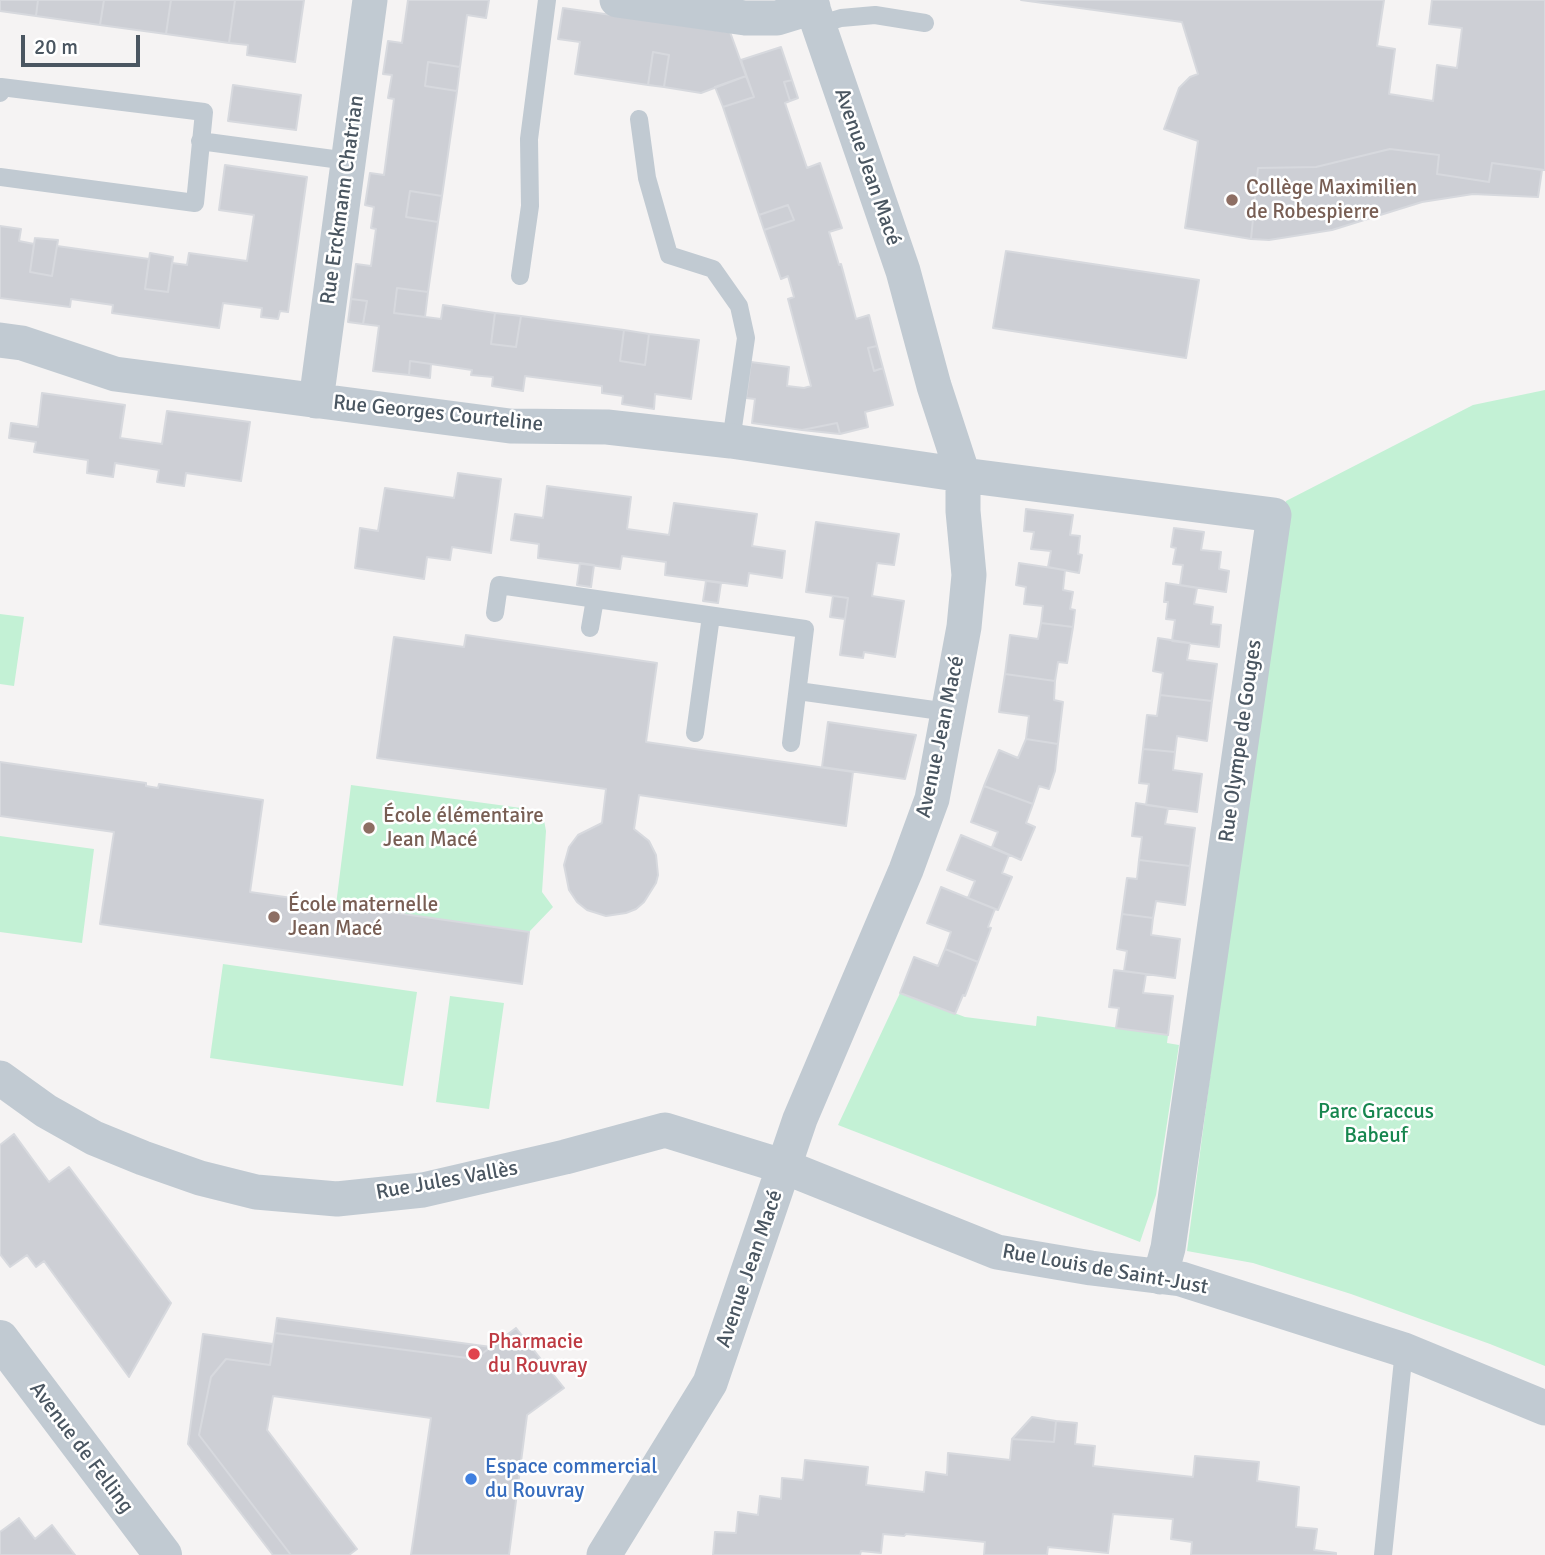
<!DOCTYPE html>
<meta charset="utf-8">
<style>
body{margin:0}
#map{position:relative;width:1545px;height:1555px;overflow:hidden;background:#f5f3f3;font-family:Signika,sans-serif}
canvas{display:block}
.scale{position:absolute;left:21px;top:35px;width:119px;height:32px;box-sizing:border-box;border:4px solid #4a5661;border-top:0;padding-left:9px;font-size:21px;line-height:24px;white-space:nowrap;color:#4a5661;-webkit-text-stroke:5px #fff;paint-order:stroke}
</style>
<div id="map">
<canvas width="1545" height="1555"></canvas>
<div class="scale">20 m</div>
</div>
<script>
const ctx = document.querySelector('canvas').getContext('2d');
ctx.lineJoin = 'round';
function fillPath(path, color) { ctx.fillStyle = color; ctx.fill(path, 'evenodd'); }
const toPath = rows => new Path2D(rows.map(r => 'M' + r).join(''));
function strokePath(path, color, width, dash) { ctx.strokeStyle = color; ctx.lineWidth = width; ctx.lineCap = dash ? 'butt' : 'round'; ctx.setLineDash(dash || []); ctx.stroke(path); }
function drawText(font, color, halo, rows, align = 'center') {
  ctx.font = font + ' Signika,sans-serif'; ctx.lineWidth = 5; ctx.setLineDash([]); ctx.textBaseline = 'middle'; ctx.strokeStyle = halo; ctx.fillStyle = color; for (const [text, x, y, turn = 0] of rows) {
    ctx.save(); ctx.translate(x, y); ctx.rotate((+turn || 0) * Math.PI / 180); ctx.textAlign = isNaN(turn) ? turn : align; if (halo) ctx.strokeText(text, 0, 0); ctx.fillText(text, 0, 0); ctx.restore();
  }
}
fillPath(toPath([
 [1545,390,1545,1366,1490,1344,1351,1294,1253,1263,1187,1251,1286,501,1473,405],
 [0,614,24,617,14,686,0,684],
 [351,785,536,810,544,820,546,831,542,892,553,907,529,932,336,905],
 [0,836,94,849,82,943,0,932],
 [223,964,417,992,403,1086,210,1058],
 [900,993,965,1017,1036,1026,1037,1016,1168,1035,1167,1043,1179,1045,1156,1195,1140,1242,838,1125],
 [450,996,504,1003,489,1109,436,1102]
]), '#c3f1d5');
const building = toPath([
 [0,0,38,0,36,16,0,11,0,0],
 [38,0,104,0,100,25,36,16,38,0],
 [104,0,171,0,166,34,100,25,104,0],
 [171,0,235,0,229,43,166,34,171,0],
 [235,0,304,0,295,62,247,55,248,45,229,43,235,0],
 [408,0,489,0,486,18,467,15,460,67,428,62,425,86,457,91,442,196,410,191,406,217,438,222,428,292,397,288,394,313,441,319,443,305,495,313,491,344,516,347,521,316,624,330,620,361,645,365,649,334,699,340,691,399,655,394,654,409,622,404,623,396,602,393,602,386,525,376,523,391,492,386,493,377,471,375,472,370,431,364,410,361,409,375,373,371,379,326,363,324,367,301,351,299,356,264,371,266,376,229,371,228,374,207,365,205,370,173,384,175,394,99,388,98,392,75,383,74,388,41,402,43,408,0],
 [1021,0,1384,0,1377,46,1395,49,1389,94,1433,101,1437,65,1457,68,1462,28,1429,24,1432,0,1545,0,1545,170,1492,163,1489,182,1437,174,1439,155,1390,149,1316,167,1258,168,1251,239,1185,228,1198,141,1164,129,1179,88,1190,77,1198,74,1182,22,1021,0],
 [563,8,730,32,746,76,701,93,664,87,669,55,653,52,648,85,575,74,580,42,558,39,563,8],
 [781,47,792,80,784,82,790,101,785,103,807,168,820,163,842,228,829,232,839,265,841,264,856,319,869,315,877,346,868,348,874,371,883,368,893,405,865,412,868,427,840,434,837,423,802,430,752,423,755,399,746,398,751,362,789,367,787,386,804,388,811,386,788,299,794,297,788,276,781,279,764,230,794,220,788,205,759,215,723,107,754,97,741,60,781,47],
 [653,52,669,55,664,87,648,85,653,52],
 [428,62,460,67,457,91,425,86,428,62],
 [746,76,754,97,723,107,715,87,746,76],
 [792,80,798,98,790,101,784,82,792,80],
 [233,85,301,95,296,130,228,121,233,85],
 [1390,149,1439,155,1437,174,1489,182,1492,163,1542,170,1538,197,1473,194,1422,202,1332,230,1269,240,1251,239,1258,168,1316,167,1390,149],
 [225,165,307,177,288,312,280,311,278,319,261,317,262,308,223,303,219,328,112,313,113,305,71,299,70,307,0,298,0,226,21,229,19,241,34,244,30,272,52,276,57,246,149,259,145,289,168,292,172,263,187,265,189,253,247,261,254,215,219,210,225,165],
 [410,191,442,196,438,222,406,217,410,191],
 [788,205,794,220,764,230,759,215,788,205],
 [35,238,58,240,52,276,30,272,35,238],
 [1006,251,1199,280,1186,358,993,328,1006,251],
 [150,253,173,257,168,292,145,289,150,253],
 [397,288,428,292,425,317,394,313,397,288],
 [351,299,367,301,363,324,348,322,351,299],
 [495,313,521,316,516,347,491,344,495,313],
 [624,330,649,334,645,365,620,361,624,330],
 [877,346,883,368,874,371,868,348,877,346],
 [410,361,431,364,430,378,409,375,410,361],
 [42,393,125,405,120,438,162,444,167,411,250,422,241,481,186,473,184,486,157,482,159,470,115,463,113,477,87,473,88,460,34,452,36,442,9,438,11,423,38,427,42,393],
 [837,423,840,434,802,430,837,423],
 [458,473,501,479,491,553,452,547,450,560,427,557,424,579,355,568,360,528,378,531,385,488,454,498,458,473],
 [547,486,631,497,627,529,669,535,674,503,757,514,752,546,785,551,782,578,749,573,747,586,665,575,666,562,622,556,620,569,538,558,539,544,511,540,515,514,543,518,547,486],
 [1026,509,1073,515,1070,535,1080,536,1078,554,1082,555,1079,573,1048,567,1051,551,1031,549,1034,532,1024,531,1026,509],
 [816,522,899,534,894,565,877,563,872,596,904,601,895,657,864,652,863,658,840,655,848,598,806,592,816,522],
 [1174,528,1204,532,1201,550,1221,552,1219,569,1229,571,1226,592,1180,585,1183,565,1173,564,1176,548,1171,547,1174,528],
 [580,563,594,565,591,587,577,585,580,563],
 [1019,563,1065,570,1063,590,1073,592,1070,609,1075,610,1073,627,1041,623,1043,606,1024,604,1026,587,1016,585,1019,563],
 [706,581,721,583,718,603,703,601,706,581],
 [1166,583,1197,588,1194,604,1213,607,1211,624,1221,625,1219,647,1172,641,1175,620,1166,619,1168,602,1164,602,1166,583],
 [833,596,848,598,845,619,830,617,833,596],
 [1041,623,1073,627,1067,663,1058,662,1055,681,1005,674,1010,635,1038,639,1041,623],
 [466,635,657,663,646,742,853,772,846,826,639,795,634,829,649,841,656,855,658,875,656,883,644,902,636,909,626,913,606,916,587,910,577,902,569,890,564,865,569,847,578,835,602,823,606,789,377,758,394,637,464,647,466,635],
 [1158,638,1190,643,1187,660,1217,664,1212,701,1160,695,1163,673,1153,671,1158,638],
 [1005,674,1055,681,1054,700,1063,702,1058,744,1026,739,1029,716,999,712,1005,674],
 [1160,695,1212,701,1207,741,1177,736,1175,752,1143,749,1147,715,1157,716,1160,695],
 [828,722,916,735,905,779,822,767,828,722],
 [1026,739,1058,744,1055,771,1049,789,1039,786,1033,804,984,786,999,750,1018,758,1026,739],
 [1143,749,1175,752,1173,770,1202,774,1197,812,1146,805,1149,784,1139,783,1143,749],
 [0,762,146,783,146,786,158,788,159,784,263,800,250,892,529,932,522,984,100,924,114,832,0,816,0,762],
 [984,786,1033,804,1026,823,1035,827,1021,860,992,847,998,832,971,822,984,786],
 [1136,803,1168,808,1165,824,1195,828,1190,866,1139,860,1142,837,1132,836,1136,803],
 [961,835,1009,855,1002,873,1012,877,998,910,968,898,975,881,947,870,961,835],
 [1139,860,1190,866,1185,905,1156,901,1153,918,1122,914,1127,878,1137,879,1139,860],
 [941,887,995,909,988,927,991,928,978,962,945,949,951,932,927,923,941,887],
 [1122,914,1153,918,1151,935,1180,939,1175,978,1124,971,1127,951,1117,949,1122,914],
 [945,949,978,962,965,996,963,995,955,1014,900,993,914,957,938,966,945,949],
 [1114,970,1146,974,1143,993,1173,996,1168,1035,1116,1028,1119,1008,1109,1007,1114,970],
 [14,1134,49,1182,69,1167,171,1303,129,1377,44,1261,36,1267,27,1255,10,1267,0,1254,0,1145,14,1134],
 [277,1318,491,1347,475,1359,275,1333,277,1318],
 [516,1328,564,1388,527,1415,509,1555,411,1555,431,1418,273,1396,267,1430,357,1549,349,1555,291,1555,199,1435,211,1377,226,1359,270,1365,275,1333,475,1359,516,1328],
 [203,1334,273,1344,270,1365,226,1359,211,1377,199,1435,291,1555,273,1555,188,1444,203,1334],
 [1032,1417,1056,1421,1054,1442,1012,1439,1032,1417],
 [1056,1421,1077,1423,1075,1444,1095,1446,1093,1466,1193,1477,1195,1456,1259,1462,1257,1481,1299,1487,1296,1527,1317,1529,1314,1550,1336,1553,1336,1555,1191,1555,1192,1542,1171,1539,1173,1519,1113,1514,1108,1553,1048,1547,1047,1555,984,1555,985,1542,906,1534,904,1536,883,1534,881,1553,861,1551,860,1555,713,1555,715,1532,736,1533,738,1512,758,1515,760,1496,781,1499,782,1478,803,1480,805,1460,868,1467,866,1485,924,1492,926,1472,947,1475,948,1453,1010,1460,1012,1439,1054,1442,1056,1421],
 [19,1518,35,1539,52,1525,75,1555,0,1555,0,1532,19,1518]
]);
fillPath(building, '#cdcfd5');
strokePath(building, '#d7d9de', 2);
strokePath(toPath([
 [818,25,841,18,875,15,925,23],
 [0,93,1,87,204,112,195,203,0,177],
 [639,119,647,178,669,255,713,269,739,306,746,338,731,441],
 [200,141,348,161],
 [520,276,530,206,529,139,547,0],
 [495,613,499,585,805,629,791,743],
 [590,628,595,599],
 [798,691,948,712],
 [695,733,711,616],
 [1383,1555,1404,1350]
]), '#c1cad2', 18);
strokePath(toPath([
 [617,0,745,18,777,18,813,7],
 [0,340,22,343,115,374,510,426,607,427,731,441,963,475,1274,515,1168,1248,1160,1277],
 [316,401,370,0],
 [0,1078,46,1111,94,1138,143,1158,200,1178,256,1192,337,1199,423,1190,565,1157,665,1130,785,1167,997,1252,1091,1268,1181,1279,1404,1350,1545,1408],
 [604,1555,710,1383,800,1119,906,870,932,799,964,627,969,575,963,511,963,475,934,386,903,271,810,0]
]), '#c1cad2', 35);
strokePath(toPath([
 [0,1339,163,1555]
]), '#c1cad2', 38);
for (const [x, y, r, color] of [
 [1232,200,7,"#8d6e63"],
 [369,828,7,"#8d6e63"],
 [274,917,7,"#8d6e63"],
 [474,1354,7,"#e0444e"],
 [471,1479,7,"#3f7fe0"]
]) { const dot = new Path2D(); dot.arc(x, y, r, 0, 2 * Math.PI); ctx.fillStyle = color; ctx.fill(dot); strokePath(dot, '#fff', 2.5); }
drawText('21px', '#4a5661', '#fff', [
 ["Avenue Jean Macé",867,167,71],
 ["Rue Erckmann Chatrian",343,200,-82],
 ["Rue Georges Courteline",438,414,6],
 ["Avenue Jean Macé",941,737,-78],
 ["Rue Olympe de Gouges",1241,741,-82],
 ["Rue Jules Vallès",447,1181,-10],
 ["Avenue Jean Macé",750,1269,-71],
 ["Rue Louis de Saint-Just",1105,1270,10],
 ["Avenue de Felling",81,1448,53]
]);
drawText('21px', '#785e54', '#fff', [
 ["Collège Maximilien",1246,188],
 ["de Robespierre",1246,212],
 ["École élémentaire",383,816],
 ["Jean Macé",383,840],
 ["École maternelle",288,905],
 ["Jean Macé",288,929]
], 'left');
drawText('21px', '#17864f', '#fff', [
 ["Parc Graccus",1376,1112],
 ["Babeuf",1376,1136]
]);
drawText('21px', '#be3a42', '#fff', [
 ["Pharmacie",488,1342],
 ["du Rouvray",488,1366]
], 'left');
drawText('21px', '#366cbe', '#fff', [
 ["Espace commercial",485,1467],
 ["du Rouvray",485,1491]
], 'left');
</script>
